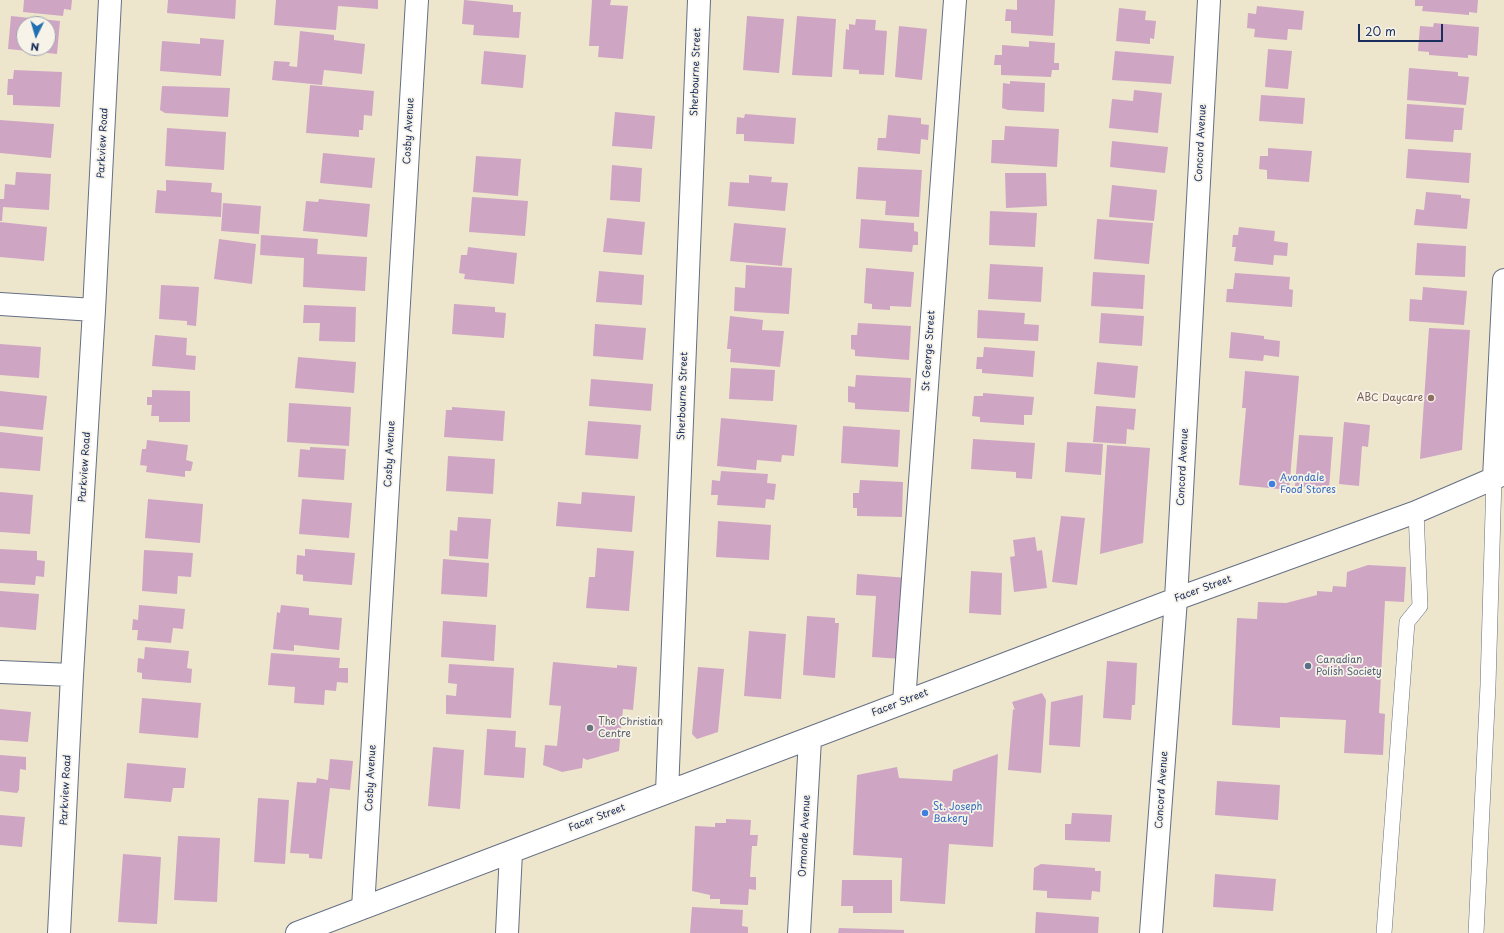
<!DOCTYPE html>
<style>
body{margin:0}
#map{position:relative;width:1504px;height:933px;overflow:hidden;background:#eee6cc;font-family:"Playpen Sans",sans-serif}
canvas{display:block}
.north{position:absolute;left:16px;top:16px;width:40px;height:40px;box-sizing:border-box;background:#f7f3e8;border:1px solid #9fa5b1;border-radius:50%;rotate:185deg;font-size:11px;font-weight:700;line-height:16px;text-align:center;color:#1b2f5e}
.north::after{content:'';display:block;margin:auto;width:14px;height:18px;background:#1f6fb2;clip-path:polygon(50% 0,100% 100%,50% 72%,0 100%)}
.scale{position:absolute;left:1358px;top:24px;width:85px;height:18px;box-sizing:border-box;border:2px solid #1b2f5e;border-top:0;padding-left:5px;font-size:12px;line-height:14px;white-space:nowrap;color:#1b2f5e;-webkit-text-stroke:3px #f7f3e8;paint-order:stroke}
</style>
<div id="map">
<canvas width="1504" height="933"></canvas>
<div class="north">N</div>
<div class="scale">20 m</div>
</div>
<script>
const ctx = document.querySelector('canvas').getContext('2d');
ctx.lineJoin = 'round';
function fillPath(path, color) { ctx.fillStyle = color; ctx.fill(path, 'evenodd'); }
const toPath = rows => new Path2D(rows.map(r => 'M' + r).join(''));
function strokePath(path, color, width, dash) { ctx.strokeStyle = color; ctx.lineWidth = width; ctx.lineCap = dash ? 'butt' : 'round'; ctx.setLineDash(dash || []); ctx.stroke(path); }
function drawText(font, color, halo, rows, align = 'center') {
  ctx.font = font + ' "Playpen Sans",sans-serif'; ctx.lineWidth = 3.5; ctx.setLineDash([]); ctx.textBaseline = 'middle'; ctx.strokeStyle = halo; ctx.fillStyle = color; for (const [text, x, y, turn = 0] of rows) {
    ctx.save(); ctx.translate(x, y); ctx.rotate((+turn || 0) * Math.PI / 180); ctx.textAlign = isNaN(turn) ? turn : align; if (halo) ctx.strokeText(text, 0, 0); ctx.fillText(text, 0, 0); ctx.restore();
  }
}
fillPath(toPath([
 [24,0,72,0,71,10,64,9,63,16,23,12],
 [168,0,236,0,235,19,167,13],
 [276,0,378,0,378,9,338,6,336,30,274,25],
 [464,0,513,5,513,12,521,12,519,38,473,35,474,25,462,24],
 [592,0,611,0,610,5,628,6,623,59,598,57,599,46,589,46],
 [1017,0,1055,0,1053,36,1011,33,1011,21,1005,21,1006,9,1017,10],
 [1415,0,1478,0,1477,13,1469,12,1469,15,1422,11,1423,6,1415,6],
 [1257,6,1304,11,1302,30,1288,29,1287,40,1254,37,1255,29,1247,28,1248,13,1256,14],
 [1119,8,1146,11,1145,20,1156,21,1154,39,1150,38,1150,44,1116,41],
 [11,16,60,21,57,54,8,49],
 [24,24,48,24,48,48,24,48],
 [747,16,784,19,779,73,743,70],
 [797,16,836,19,832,77,792,75],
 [856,19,876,20,875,30,887,31,884,75,859,74,859,70,843,69,846,29,849,30,849,24,855,25],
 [1434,23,1479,27,1477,56,1468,55,1468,58,1429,55,1429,52,1418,51,1420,26,1433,27],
 [899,26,927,29,922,80,895,77],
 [300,31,334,35,334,40,365,44,362,74,324,70,322,85,272,80,274,61,290,62,289,66,297,67],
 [200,38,224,40,221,76,160,71,162,41,200,44],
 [1029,41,1055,43,1054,63,1059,63,1059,70,1052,70,1051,77,1001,75,1001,65,994,65,995,55,1002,55,1002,45,1029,47],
 [1268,49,1292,51,1288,89,1265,87],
 [484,51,526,55,523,88,481,84],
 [1115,51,1174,56,1171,84,1112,80],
 [1409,68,1458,72,1458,76,1469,77,1466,105,1407,100],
 [14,70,62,72,60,107,13,105,13,95,7,95,8,79,13,79],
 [1010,81,1045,83,1044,112,1008,110,1002,108,1003,83,1010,84],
 [310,85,374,91,372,116,364,115,363,130,359,130,359,137,306,133],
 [162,86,230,88,228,117,165,113,160,110],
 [1134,90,1162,93,1158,133,1109,128,1112,99,1133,101],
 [1261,95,1305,98,1303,124,1259,121],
 [1407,104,1464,108,1462,130,1454,130,1453,142,1405,139],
 [615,112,655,116,652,149,612,146],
 [745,114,796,118,794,144,744,141,744,134,736,134,737,117,744,118],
 [888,115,921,118,921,124,929,125,928,140,921,139,920,154,877,150,878,138,886,138],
 [0,120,54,124,51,158,0,153],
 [1005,126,1059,129,1057,167,991,163,992,140,1004,140],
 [167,128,226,132,224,170,165,166],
 [1112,141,1168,147,1165,173,1110,167],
 [1268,148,1312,151,1309,182,1267,179,1267,170,1259,169,1260,156,1268,156],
 [1408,149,1471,153,1469,183,1406,178],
 [323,153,375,158,372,188,320,183],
 [476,156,521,159,518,196,473,192],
 [612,165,642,168,640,202,610,200],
 [858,167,922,170,919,217,885,215,886,201,856,199],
 [16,172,51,174,49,210,3,207,2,221,0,221,0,199,4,199,5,184,15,185],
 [1005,173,1046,173,1047,206,1006,208],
 [749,175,772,177,771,182,788,183,785,211,728,206,730,182,749,183],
 [166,180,212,183,211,192,222,193,221,217,155,213,157,190,166,191],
 [1112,185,1157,190,1154,221,1109,217],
 [1426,192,1461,195,1461,198,1470,199,1467,229,1414,225,1416,209,1424,210],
 [472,197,528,201,525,236,469,232],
 [319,199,370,204,367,237,303,231,306,201,318,202],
 [223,203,261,206,259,234,221,231],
 [990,211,1037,213,1035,247,989,245],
 [607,218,645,222,642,255,603,252],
 [861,219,914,223,914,231,918,232,918,245,913,245,912,252,859,248],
 [1097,219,1153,223,1149,264,1094,259],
 [0,222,47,227,44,261,0,257],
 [734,223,786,228,782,266,730,261],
 [1239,227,1275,231,1274,241,1288,243,1287,256,1274,255,1273,265,1234,261,1236,247,1232,247,1233,235,1238,235],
 [261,235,318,239,317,254,367,257,365,291,303,287,304,258,260,255],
 [219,239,256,244,252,284,214,279],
 [1417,243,1466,246,1465,277,1415,275],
 [468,247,517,253,514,284,464,279,465,274,459,273,461,255,467,255],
 [990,264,1043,267,1041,302,988,299],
 [746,265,792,268,789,314,734,311,735,287,745,288],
 [866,268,914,272,911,307,890,306,890,310,872,309,872,304,864,303],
 [599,271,644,275,642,305,596,302],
 [1093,272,1145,275,1143,309,1091,306],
 [1235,273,1290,277,1289,289,1293,290,1292,307,1226,302,1227,289,1233,289],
 [161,285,199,287,196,326,187,325,187,321,159,319],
 [1423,287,1467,291,1464,325,1409,321,1410,299,1422,300],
 [454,304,495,307,495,312,506,313,504,338,452,334],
 [304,305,356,307,355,342,319,341,320,323,303,323],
 [978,310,1025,313,1024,324,1039,325,1038,341,977,338],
 [1101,313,1144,316,1142,346,1099,343],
 [730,316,763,320,762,330,784,331,780,367,730,362,731,349,727,349],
 [858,323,911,326,909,360,855,356,855,350,851,349,851,335,857,335],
 [595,324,646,328,643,360,593,356],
 [1429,328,1470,330,1462,450,1420,459],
 [1231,332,1264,336,1264,339,1280,341,1279,357,1264,355,1263,361,1229,358],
 [155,335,187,338,186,355,196,356,195,370,152,366],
 [0,344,41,347,39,378,0,375],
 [984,347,1035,351,1033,377,982,373,982,369,976,369,977,357,983,357],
 [298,357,356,362,354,393,295,388],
 [1097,362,1138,366,1135,398,1094,394],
 [731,368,775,370,773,401,729,399],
 [1245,371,1299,376,1289,490,1239,485,1246,408,1242,408],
 [856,375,911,378,909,412,855,409,855,403,848,402,848,386,855,387],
 [591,379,653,384,651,411,589,406],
 [152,390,190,391,190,422,159,422,159,416,151,416,152,405,147,405,147,397,152,397],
 [0,391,47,396,43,430,0,426],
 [983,393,1034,397,1032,415,1024,415,1024,425,980,422,980,417,972,416,974,396,983,396],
 [289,403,351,407,349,446,287,442],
 [1096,406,1136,409,1134,430,1127,429,1126,444,1093,442],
 [452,407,505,411,503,441,444,437,446,410,452,410],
 [721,418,797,425,794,456,782,455,781,462,757,460,756,470,717,466],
 [588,421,641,425,638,459,585,455],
 [1344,422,1370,425,1368,447,1362,446,1359,486,1339,484],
 [843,426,900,430,898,467,841,463],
 [0,432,43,437,40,471,0,468],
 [1299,435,1333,437,1329,489,1295,486],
 [973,439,1035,443,1032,479,1016,478,1016,472,971,469],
 [147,440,188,445,186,460,193,462,191,471,185,471,185,477,146,472,147,466,140,465,142,449,146,449],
 [1067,442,1103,444,1101,475,1065,472],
 [1107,445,1150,448,1143,543,1100,554],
 [310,447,346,449,344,480,298,477,300,449,310,450],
 [448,456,495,459,493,494,446,491],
 [721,471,768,474,767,483,776,484,774,500,766,499,765,508,717,505,718,495,711,495,712,480,720,481],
 [860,480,903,482,902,517,857,516,857,508,853,508,853,493,859,493],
 [0,492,33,495,30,534,0,532],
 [582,492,635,496,632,532,556,526,558,502,581,504],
 [148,499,203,504,200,543,145,538],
 [302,499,352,503,349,538,299,534],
 [1061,516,1085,518,1077,585,1052,582],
 [458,517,491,519,488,559,449,556,450,530,457,531],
 [718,521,771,525,769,560,716,557],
 [1035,537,1037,551,1042,550,1047,588,1014,592,1010,557,1015,556,1013,540],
 [597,548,634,551,629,611,586,608,589,577,595,577],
 [0,549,37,551,37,560,45,561,44,577,36,576,35,585,0,583],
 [305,549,355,553,352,585,303,581,303,575,296,574,297,555,305,556],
 [144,550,193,553,191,577,178,576,177,594,142,591],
 [443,559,489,563,487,597,441,594],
 [1368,565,1406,567,1404,602,1385,601,1379,713,1385,714,1383,755,1344,753,1346,720,1280,717,1280,728,1232,725,1237,618,1257,619,1258,602,1286,603,1317,595,1317,591,1332,592,1333,586,1346,587,1347,572],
 [971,571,1002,573,1001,615,969,613],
 [857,574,908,578,902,659,872,657,876,596,856,595],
 [0,591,39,594,36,630,0,627],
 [139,605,185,609,183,629,173,628,171,643,137,640,138,630,132,630,133,619,138,620],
 [281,605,309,608,309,615,342,618,339,650,294,645,294,651,273,649,277,612,280,613],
 [807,616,835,618,835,623,839,623,835,678,803,675],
 [443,621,496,625,494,661,441,657],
 [749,631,786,634,781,699,744,696],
 [145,647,189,651,187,668,192,669,191,683,142,679,142,673,137,672,138,658,144,659],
 [271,653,340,658,339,668,348,668,348,683,337,682,336,691,325,690,324,705,294,703,295,687,268,685],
 [1107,661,1137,663,1135,705,1132,705,1131,720,1103,718],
 [553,662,617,668,617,665,637,667,633,710,623,709,619,751,587,760,583,758,582,768,562,772,543,765,545,745,557,746,561,706,549,705],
 [449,664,514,668,511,718,446,714,446,695,456,696,457,684,448,683],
 [698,667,724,669,718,732,697,739,692,734],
 [1042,693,1046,700,1041,773,1008,770,1013,709,1015,710,1012,702],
 [1083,695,1080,747,1049,745,1051,702],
 [142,698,201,703,198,738,139,733],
 [0,709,31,712,28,742,0,740],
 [487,729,516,731,515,747,526,748,524,778,484,775],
 [433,747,464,750,460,809,428,806],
 [998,754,993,847,949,844,945,904,900,901,902,858,853,855,857,775,897,767,899,778,952,781,953,770],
 [0,755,26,757,26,770,20,769,19,790,17,793,0,791],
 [330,759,353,761,350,790,330,788,322,859,309,858,309,854,290,853,297,782,316,783,317,778,328,780],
 [127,763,186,768,184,788,173,788,171,802,124,798],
 [1217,781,1280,785,1278,820,1215,815],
 [258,798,289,800,285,864,254,862],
 [1072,813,1112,815,1110,842,1065,840,1065,824,1071,824],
 [0,815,25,817,22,847,0,845],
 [726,819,751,820,750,835,758,835,757,846,752,846,750,877,756,877,756,890,749,889,748,905,720,904,720,899,710,899,710,895,692,891,695,826,715,827,715,823,726,823],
 [178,836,220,838,217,902,174,900],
 [123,854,161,857,157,924,118,922],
 [1041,864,1095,868,1095,871,1101,871,1100,892,1092,891,1091,900,1047,898,1047,891,1033,890,1034,868],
 [1215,874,1276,879,1273,911,1213,907],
 [842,880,892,880,892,913,853,913,853,906,841,906],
 [692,907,743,910,742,926,748,927,748,933,690,933],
 [1036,912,1099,917,1098,933,1035,933],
 [839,928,904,930,904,933,838,933]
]), '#cfa5c4');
const lane = toPath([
 [1384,933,1407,622,1420,606,1416,512],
 [1476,933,1488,685,1494,478]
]);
const street = toPath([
 [0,304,94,310],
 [1494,478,1504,280],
 [0,672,72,675],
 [904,702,955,0],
 [667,792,699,0],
 [363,908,417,0],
 [59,933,72,675,94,310,110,0],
 [297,933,1176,599,1416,512,1504,474],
 [507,933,511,852],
 [799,933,810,739],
 [1151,933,1176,599,1209,0]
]);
strokePath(lane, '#656f84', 16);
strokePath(street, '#656f84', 24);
strokePath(lane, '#fff', 15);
strokePath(street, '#fff', 22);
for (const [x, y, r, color] of [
 [1431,398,4,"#8d6e63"],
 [1272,484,4,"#3f7fe0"],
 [1308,666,4,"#5c6f8a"],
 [590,728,4,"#6b7280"],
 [925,813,4,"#3f7fe0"]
]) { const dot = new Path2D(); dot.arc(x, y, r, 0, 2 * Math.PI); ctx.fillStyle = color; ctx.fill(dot); strokePath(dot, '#f7f3e8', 1.5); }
drawText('10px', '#1b2f5e', '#f7f3e8', [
 ["Sherbourne Street",696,72,-88],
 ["Cosby Avenue",409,131,-87],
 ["Parkview Road",103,143,-87],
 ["Concord Avenue",1201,143,-87],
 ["St George Street",929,351,-86],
 ["Sherbourne Street",683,396,-88],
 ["Cosby Avenue",390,454,-87],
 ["Parkview Road",85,467,-86],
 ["Concord Avenue",1183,467,-87],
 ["Facer Street",1203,589,-20],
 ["Facer Street",900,703,-21],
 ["Cosby Avenue",371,778,-87],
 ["Parkview Road",66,790,-87],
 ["Concord Avenue",1162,790,-86],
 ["Facer Street",597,818,-21],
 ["Ormonde Avenue",805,836,-87]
]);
drawText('10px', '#785e54', '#f7f3e8', [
 ["ABC Daycare",1423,398]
], 'right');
drawText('10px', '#366cbe', '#f7f3e8', [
 ["Avondale",1280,478],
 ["Food Stores",1280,490],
 ["St. Joseph",933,807],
 ["Bakery",933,819]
], 'left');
drawText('10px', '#4e5e75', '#f7f3e8', [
 ["Canadian",1316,660],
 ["Polish Society",1316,672]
], 'left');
drawText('10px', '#5b616d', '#f7f3e8', [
 ["The Christian",598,722],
 ["Centre",598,734]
], 'left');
</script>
